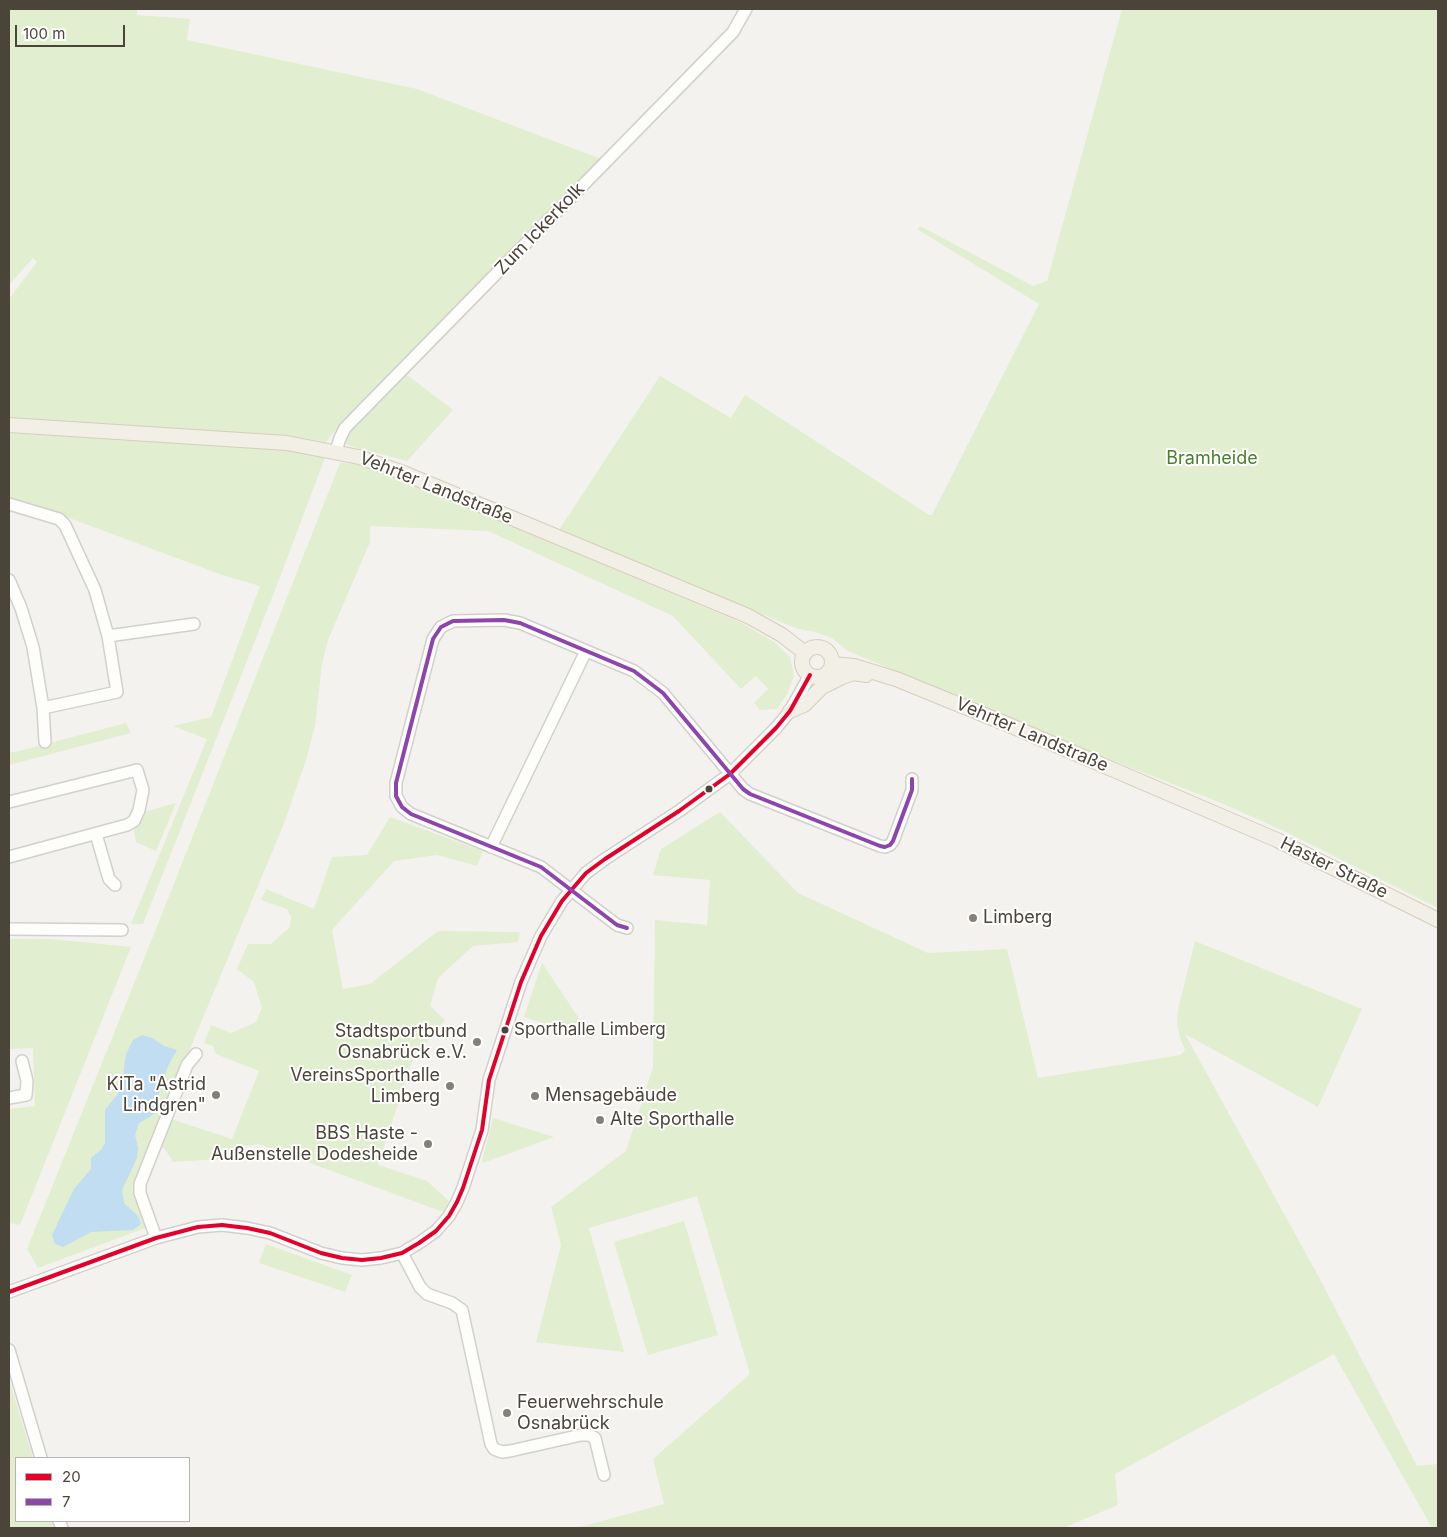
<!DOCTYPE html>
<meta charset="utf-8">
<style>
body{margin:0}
#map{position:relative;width:1447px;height:1537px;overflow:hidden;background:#f4f2ee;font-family:Inter,sans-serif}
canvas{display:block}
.frame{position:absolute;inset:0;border:10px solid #4b4439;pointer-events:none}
.legend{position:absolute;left:15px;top:1457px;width:175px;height:65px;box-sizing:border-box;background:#fff;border:1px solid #b7b4b0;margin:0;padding:6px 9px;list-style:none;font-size:15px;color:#4b4439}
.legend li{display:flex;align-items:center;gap:10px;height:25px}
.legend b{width:25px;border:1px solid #b7b4b0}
.scale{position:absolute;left:15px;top:25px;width:110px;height:22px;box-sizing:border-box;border:2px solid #4b4439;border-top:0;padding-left:6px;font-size:15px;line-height:18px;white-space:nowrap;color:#4b4439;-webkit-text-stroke:4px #fff;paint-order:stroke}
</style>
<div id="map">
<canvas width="1447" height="1537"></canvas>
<div class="frame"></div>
<ul class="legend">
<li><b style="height:6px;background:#e4002b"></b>20</li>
<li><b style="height:6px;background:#8e44ad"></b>7</li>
</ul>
<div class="scale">100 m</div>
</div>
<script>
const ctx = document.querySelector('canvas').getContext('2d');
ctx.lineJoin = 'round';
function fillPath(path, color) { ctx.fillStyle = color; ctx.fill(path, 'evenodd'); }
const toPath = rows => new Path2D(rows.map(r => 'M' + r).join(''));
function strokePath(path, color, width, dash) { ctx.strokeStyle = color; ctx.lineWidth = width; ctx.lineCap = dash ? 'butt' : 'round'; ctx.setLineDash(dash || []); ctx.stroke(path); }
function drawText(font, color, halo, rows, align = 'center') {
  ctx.font = font + ' Inter,sans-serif'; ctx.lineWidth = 4; ctx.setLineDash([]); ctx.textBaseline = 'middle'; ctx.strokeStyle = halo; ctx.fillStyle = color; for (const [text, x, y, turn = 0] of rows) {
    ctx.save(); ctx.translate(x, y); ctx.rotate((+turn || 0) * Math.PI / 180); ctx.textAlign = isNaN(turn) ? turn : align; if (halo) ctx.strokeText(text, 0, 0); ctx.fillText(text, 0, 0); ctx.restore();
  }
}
fillPath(toPath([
 [9,9,137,9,137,15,190,19,187,40,417,89,601,159,339,426,326,442,291,436,9,420,9,299,37,262,33,258,9,285],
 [1122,9,1438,9,1438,908,1284,831,1221,803,1058,739,848,651,832,638,815,632,798,629,559,530,660,376,731,418,745,395,929,515,932,515,1039,304,917,229,920,226,1033,286,1047,281],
 [406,374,453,410,407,461,350,446,345,443,347,433],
 [9,433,289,450,325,458,275,590,143,924,131,924,207,739,173,726,211,717,260,586,222,575,56,513,9,499],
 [340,463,357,464,383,472,742,623,776,643,790,657,794,676,787,694,777,709,760,710,754,703,768,689,756,676,741,689,673,616,488,531,370,526,370,542,328,640,322,664,315,726,306,760,283,826,162,1116,232,1139,259,1071,216,1054,213,1046,204,1043,211,1025,231,1033,256,1022,262,1008,254,982,237,969,248,944,271,944,290,927,291,917,287,909,261,900,266,889,314,909,332,857,367,855,390,817,483,851,477,866,437,855,394,861,332,930,343,989,370,984,438,931,520,932,518,942,473,946,438,978,430,1006,445,1020,412,1061,378,1165,427,1181,449,1201,443,1212,259,1144,240,1147,220,1159,173,1162,165,1149,151,1143,136,1185,148,1227,38,1268,27,1249,160,919],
 [126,723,131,733,9,765,9,752,15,752],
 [176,803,156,851,136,842,134,831,144,812],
 [720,812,798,893,928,953,1007,949,1038,1078,1181,1055,1185,1050,1180,1038,1177,1024,1178,1010,1195,941,1362,1009,1318,1107,1185,1034,1321,1281,1417,1466,1438,1464,1438,1528,1432,1528,1334,1354,1115,1474,1118,1505,1063,1528,577,1528,664,1504,653,1459,750,1374,697,1196,589,1228,624,1352,536,1342,561,1245,551,1207,626,1151,653,1067,655,920,707,925,710,880,653,875,661,849],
 [9,939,51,939,131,947,20,1225,9,1223,9,1109,35,1106,33,1048,9,1049],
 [542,963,593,1039,524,1017],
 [493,1118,554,1137,483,1163,482,1161],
 [684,1221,718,1335,648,1355,614,1242],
 [266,1244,352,1275,345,1292,259,1263],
 [9,1380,33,1458,16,1458,16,1521,52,1521,54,1528,9,1528]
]), '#e1eecf');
fillPath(toPath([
 [142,1035,152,1038,164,1046,177,1050,168,1066,159,1094,158,1107,153,1115,139,1123,135,1135,138,1148,137,1158,122,1190,124,1203,138,1216,141,1224,133,1230,91,1232,63,1247,55,1244,52,1235,74,1189,91,1169,91,1158,101,1150,105,1143,105,1110,117,1095,122,1084,126,1054,133,1040]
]), '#c0ddf1');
const minor = toPath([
 [336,451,340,438,345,428,733,32,746,9],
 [9,504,59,519,65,525,95,590,108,636,117,692,43,708],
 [9,580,21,608,33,647,43,708,45,742],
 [108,636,194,624],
 [9,802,137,770,143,790,139,810,134,821,127,825,9,857],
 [96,834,109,879,115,885],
 [491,847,586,651],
 [627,928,617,925,541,867,411,814,402,807,396,796,396,783,433,639,441,627,453,621,504,620,520,623,634,671,663,693,743,789,750,794,880,846,885,847,890,845,893,841,912,790,912,779],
 [9,929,122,930],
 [9,1098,26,1095,27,1081,22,1061],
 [156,1238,140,1193,140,1184,187,1065,196,1054],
 [402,1253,420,1287,427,1294,452,1303,462,1310,491,1444,494,1449,502,1452,510,1451,581,1435,589,1435,595,1438,604,1475],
 [9,1292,156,1238,198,1227,222,1225,247,1228,270,1233,321,1253,342,1258,362,1260,381,1258,402,1253,419,1243,436,1231,449,1216,457,1202,463,1188,482,1130,489,1080,521,982,541,936,562,901,586,873,605,859,679,811,730,774,776,728,790,711,810,675],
 [9,1350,41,1458],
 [59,1521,62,1528]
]);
const major = toPath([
 [9,425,287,443,359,457,401,472,748,616,782,635,805,653],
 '802 662a15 15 0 1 1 30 0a15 15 0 1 1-30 0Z',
 [832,664,854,666,896,679,1009,725,1277,840,1438,920],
 [790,711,804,705,822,687,842,677,854,673,866,675]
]);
strokePath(minor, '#d2d0cb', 14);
strokePath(major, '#d6cebb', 16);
strokePath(minor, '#fdfdfc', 11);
strokePath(major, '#f2efe6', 14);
strokePath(toPath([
 [9,1292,156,1238,198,1227,222,1225,247,1228,270,1233,321,1253,342,1258,362,1260,381,1258,402,1253,419,1243,436,1231,449,1216,457,1202,463,1188,482,1130,489,1080,521,982,541,936,562,901,586,873,605,859,679,811,730,774,776,728,790,711,810,675]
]), '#e4002b', 4);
strokePath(toPath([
 [627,928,617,925,541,867,411,814,402,807,396,796,396,783,433,639,441,627,453,621,504,620,520,623,634,671,663,693,743,789,750,794,880,846,885,847,890,845,893,841,912,790,912,779]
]), '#8e44ad', 4);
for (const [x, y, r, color] of [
 [709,789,4.5,"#4b4439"],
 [973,918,5,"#868178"],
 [505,1030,4.5,"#4b4439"],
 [477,1042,5,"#868178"],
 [450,1086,5,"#868178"],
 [216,1095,5,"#868178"],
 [535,1096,5,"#868178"],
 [600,1120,5,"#868178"],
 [428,1144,5,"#868178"],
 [507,1413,5,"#868178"]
]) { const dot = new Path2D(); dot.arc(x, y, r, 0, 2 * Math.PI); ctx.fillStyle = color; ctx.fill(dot); strokePath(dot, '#fff', 2); }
drawText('17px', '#4b4439', '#fff', [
 ["Sporthalle Limberg",514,1030]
], 'left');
drawText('18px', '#4b4439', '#fff', [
 ["Zum Ickerkolk",540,229,-46],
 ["Vehrter Landstraße",436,488,22],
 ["Vehrter Landstraße",1032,735,23],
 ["Haster Straße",1334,868,26]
]);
drawText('18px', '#4a7f2a', '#fff', [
 ["Bramheide",1212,459]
]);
drawText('18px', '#4b4439', '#fff', [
 ["Limberg",983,918],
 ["Stadtsportbund",467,1032,"right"],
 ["Osnabrück e.V.",467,1053,"right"],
 ["VereinsSporthalle",440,1076,"right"],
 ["Limberg",440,1097,"right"],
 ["KiTa \"Astrid",206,1085,"right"],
 ["Lindgren\"",206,1106,"right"],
 ["Mensagebäude",545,1096],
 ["Alte Sporthalle",610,1120],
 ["BBS Haste -",418,1134,"right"],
 ["Außenstelle Dodesheide",418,1155,"right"],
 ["Feuerwehrschule",517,1403],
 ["Osnabrück",517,1424]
], 'left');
</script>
